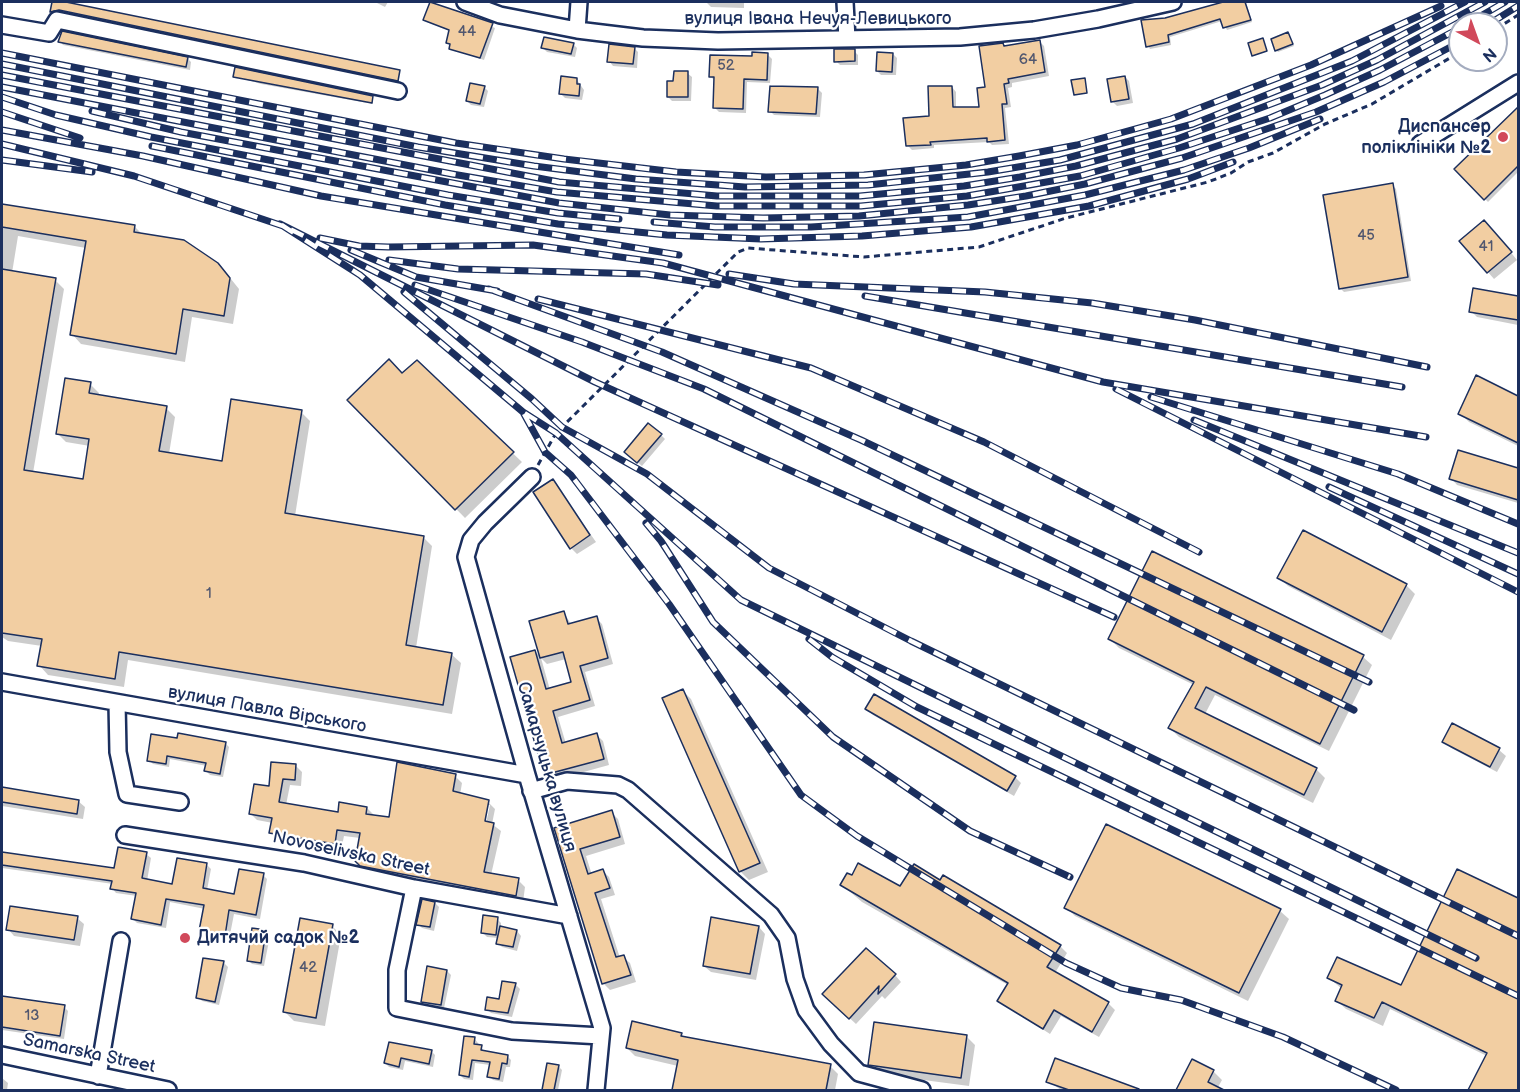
<!DOCTYPE html>
<meta charset="utf-8">
<style>
body{margin:0}
#map{position:relative;width:1520px;height:1092px;overflow:hidden;background:#fff;font-family:"Balsamiq Sans",sans-serif}
canvas{display:block}
.frame{position:absolute;inset:0;border:3px solid #1b2f5e;pointer-events:none}
.north{position:absolute;left:1448px;top:12px;width:60px;height:60px;box-sizing:border-box;background:#fff;border:2px solid #a4acbf;border-radius:50%;rotate:139deg;font-size:16px;font-weight:700;line-height:24px;text-align:center;color:#1b2f5e}
.north::after{content:'';display:block;margin:auto;width:21px;height:27px;background:#d1495b;clip-path:polygon(50% 0,100% 100%,50% 72%,0 100%)}
</style>
<div id="map">
<canvas width="1520" height="1092"></canvas>
<div class="frame"></div>
<div class="north">N</div>
</div>
<script>
const ctx = document.querySelector('canvas').getContext('2d');
ctx.lineJoin = 'round';
function fillPath(path, color) { ctx.fillStyle = color; ctx.fill(path, 'evenodd'); }
const toPath = rows => new Path2D(rows.map(r => 'M' + r).join(''));
function strokePath(path, color, width, dash) { ctx.strokeStyle = color; ctx.lineWidth = width; ctx.lineCap = dash ? 'butt' : 'round'; ctx.setLineDash(dash || []); ctx.stroke(path); }
function drawText(font, color, halo, rows, align = 'center') {
  ctx.font = font + ' "Balsamiq Sans",sans-serif'; ctx.lineWidth = 4.5; ctx.setLineDash([]); ctx.textBaseline = 'middle'; ctx.strokeStyle = halo; ctx.fillStyle = color; for (const [text, x, y, turn = 0] of rows) {
    ctx.save(); ctx.translate(x, y); ctx.rotate((+turn || 0) * Math.PI / 180); ctx.textAlign = isNaN(turn) ? turn : align; if (halo) ctx.strokeText(text, 0, 0); ctx.fillText(text, 0, 0); ctx.restore();
  }
}
fillPath(toPath([
 [54,2,399,72,399,82,61,11,53,13],
 [375,2,388,2,385,7],
 [595,2,744,2,744,8,711,7,707,3],
 [1227,2,1246,2,1252,22,1227,30,1222,21,1170,37,1171,45,1150,49,1148,46,1165,19],
 [431,3,495,28,484,60,451,49,448,43,450,31,424,19],
 [1288,34,1294,46,1278,52,1276,50],
 [60,41,188,59,191,62,190,70,63,45],
 [1039,41,1044,46,1049,76,1012,83,1012,87,1008,88,1011,107,1005,108,1009,144,992,145,989,142,934,145,934,148,912,150,908,146,952,87,956,92,956,109,981,109,1003,44,1006,47],
 [573,44,577,48,575,57,547,52,543,48],
 [634,48,638,52,637,68,613,66,609,61],
 [854,51,858,55,858,65,840,65,836,61],
 [893,54,897,58,896,75,881,75,877,71],
 [768,55,772,59,770,83,747,82,746,113,719,112,715,108,714,80,710,76,753,58],
 [687,73,692,77,691,101,672,101,668,97,675,83],
 [235,76,372,97,373,104,261,84],
 [1125,77,1129,81,1133,103,1117,106,1113,102,1109,80],
 [577,80,584,90,582,100,565,98,561,94],
 [484,87,488,91,484,107,471,105,467,101],
 [818,89,822,93,820,117,774,115,770,111],
 [1518,110,1518,172,1488,202,1456,169],
 [1392,185,1396,189,1411,281,1344,292,1340,288],
 [2,205,135,227,143,235,227,274,239,289,233,324,192,317,185,362,81,344,72,334,86,248,18,236,12,273,55,280,64,289,33,473,84,481,90,446,66,442,57,433,90,384,99,393,98,397,166,408,175,417,169,454,223,463,301,412,310,421,295,516,423,537,432,546,416,648,451,654,461,663,452,714,128,660,124,687,48,675,39,665,42,646,8,641,2,637],
 [1491,228,1517,260,1494,279,1461,241],
 [1474,290,1518,298,1518,325,1477,317,1471,311],
 [417,362,522,462,465,518,350,400,402,375],
 [1477,377,1518,397,1518,446,1469,422,1460,413],
 [661,435,665,439,642,466,630,456],
 [1459,452,1518,470,1518,503,1457,485,1451,478],
 [553,481,596,542,577,554,571,548],
 [1279,578,1406,585,1415,594,1391,640,1288,586],
 [564,613,571,624,596,618,602,624,613,664,585,672,595,706,558,717,566,744,597,735,603,741,609,765,551,781,545,775,535,651,541,657],
 [541,658,547,664,566,659,573,683,550,690],
 [1110,639,1363,657,1372,665,1329,751,1215,695,1205,714,1316,769,1325,778,1313,803,1179,737,1170,728,1194,685,1119,648],
 [682,690,691,699,768,872,749,880,740,871],
 [867,709,1015,777,1021,783,1014,796,873,715],
 [1453,725,1499,750,1506,756,1497,772,1451,748,1444,741],
 [152,736,225,743,229,747,223,777,210,775,206,771,207,766,170,759,169,767,153,764,149,760],
 [295,765,302,772,301,786,290,785,286,805,339,814,367,808,374,815,390,819,455,776,462,783,460,795,488,802,495,809,492,824,501,831,491,875,518,880,525,887,523,902,368,872,357,861,360,838,344,836,341,851,278,840,271,833,273,823,257,820,250,813,271,788],
 [487,805,490,805,485,828,482,828],
 [2,789,78,801,85,807,83,819,2,806],
 [611,812,618,819,625,844,586,856,592,875,603,871,609,877,615,895,601,899,620,958,623,957,630,963,636,982,610,990,604,984,556,829],
 [2,853,115,870,146,854,151,858,147,881,173,886,206,864,211,869,207,890,235,895,263,875,267,879,260,919,234,914,229,940,205,935,201,931,205,909,170,902,166,928,137,923,133,919,137,896,116,893,112,888,113,884,2,868],
 [1458,871,1518,900,1518,1090,1472,1090,1487,1056,1390,1009,1383,1026,1346,1009,1337,1001,1342,989,1329,978,1402,987],
 [842,885,900,888,1060,946,1067,953,1055,973,1108,1003,1115,1010,1099,1037,1061,1016,1050,1034,999,1001,1008,985,862,902],
 [435,903,439,907,434,931,422,928,418,924],
 [1066,907,1280,911,1289,919,1248,1001,1075,916],
 [77,918,84,924,80,946,14,936,8,929],
 [497,919,501,923,501,928,517,931,521,936,517,951,502,947,498,943,499,938,487,937,483,933],
 [332,926,341,935,325,1026,294,1021,285,1012],
 [759,927,765,934,756,980,711,972,704,966],
 [266,932,270,936,264,966,252,964,248,960],
 [224,963,228,967,219,1005,202,1001,198,997],
 [447,971,451,975,444,1008,426,1005,422,1001],
 [895,975,901,982,885,999,882,996,856,1024,830,1000],
 [503,982,516,985,520,989,512,1017,491,1013,487,1009,500,1000],
 [2,998,64,1007,68,1011,64,1039,2,1030],
 [681,1034,686,1038,830,1066,838,1074,835,1090,674,1090,678,1066,635,1056,627,1048],
 [966,1036,975,1045,969,1086,878,1074,870,1065],
 [474,1038,485,1052,507,1056,511,1060,510,1067,506,1067,503,1082,493,1080,489,1076,490,1065,475,1063,473,1080,464,1079,460,1075],
 [390,1044,431,1051,435,1055,433,1067,405,1061,403,1070,389,1067,385,1063],
 [1193,1061,1213,1071,1222,1080,1217,1089,1220,1090,1178,1090],
 [548,1064,558,1066,562,1070,558,1090,543,1090],
 [2,1078,8,1083,7,1090,2,1090],
 [1048,1081,1126,1086,1131,1090,1061,1090]
]), '#0003');
const building = toPath([
 [52,2,66,2,400,70,398,81,59,10,50,12,52,2],
 [430,2,493,23,480,58,449,49,450,44,446,43,449,30,423,20,430,2],
 [1223,2,1245,2,1251,20,1223,28,1220,19,1168,35,1169,42,1146,47,1141,20,1165,18,1223,2],
 [62,31,188,57,186,67,58,42,62,31],
 [1288,32,1293,44,1275,51,1271,39,1288,32],
 [544,37,574,43,571,54,541,48,544,37],
 [1263,38,1267,51,1252,56,1248,43,1263,38],
 [1040,40,1045,72,1008,79,1009,83,1004,84,1007,104,1002,104,1005,140,987,142,987,138,930,142,931,145,906,146,903,118,929,116,928,86,952,86,953,107,979,107,977,88,985,87,979,46,1003,43,1004,46,1040,40],
 [609,44,635,47,633,64,607,62,609,44],
 [834,49,855,49,855,61,834,62,834,49],
 [752,52,768,53,767,80,744,79,743,109,713,108,714,77,709,77,710,55,752,56,752,52],
 [877,52,893,53,892,72,876,71,877,52],
 [235,67,373,96,372,103,233,77,235,67],
 [674,71,688,71,688,97,667,97,667,81,673,81,674,71],
 [561,76,577,78,577,84,580,84,579,96,559,94,561,76],
 [1125,76,1129,99,1111,102,1107,79,1125,76],
 [1085,78,1087,93,1074,95,1071,80,1085,78],
 [470,83,485,86,480,104,466,101,470,83],
 [770,86,818,87,816,114,768,112,770,86],
 [1518,107,1518,166,1484,200,1454,169,1518,107],
 [1393,183,1408,277,1339,289,1323,195,1393,183],
 [2,204,135,225,134,232,184,240,218,263,230,278,224,316,183,309,176,354,70,335,86,241,2,227,2,204],
 [1484,220,1512,252,1487,273,1459,241,1484,220],
 [2,269,56,278,24,470,83,479,89,439,56,434,65,378,91,382,89,393,167,406,159,451,222,461,231,399,302,410,285,513,424,536,406,645,452,653,443,705,119,652,115,679,37,666,42,639,2,633,2,269],
 [1473,288,1518,296,1518,320,1469,312,1473,288],
 [389,359,402,373,417,360,514,452,455,510,347,400,389,359],
 [1476,375,1518,396,1518,443,1458,414,1476,375],
 [648,423,662,434,637,463,624,452,648,423],
 [1458,450,1518,468,1518,500,1449,479,1458,450],
 [553,479,590,535,570,549,533,492,553,479],
 [1303,530,1407,584,1382,632,1277,578,1303,530],
 [1152,551,1364,655,1320,744,1206,687,1195,708,1317,768,1304,795,1168,728,1194,682,1108,639,1152,551],
 [564,611,568,624,597,616,608,658,580,666,590,700,553,711,562,743,597,733,604,759,544,775,510,657,535,650,546,689,571,682,563,652,540,658,529,621,564,611],
 [683,689,760,863,739,872,662,698,683,689],
 [874,694,1016,776,1007,791,865,709,874,694],
 [1452,723,1500,748,1490,767,1442,742,1452,723],
 [178,733,226,742,220,774,204,771,206,763,167,756,166,764,147,761,151,734,177,738,178,733],
 [271,762,296,764,295,780,283,779,279,802,338,812,339,802,367,807,366,814,389,817,397,762,456,774,453,791,489,800,485,821,494,823,484,872,519,878,516,896,360,866,355,861,360,833,337,830,335,844,269,833,272,818,249,814,254,784,269,786,271,762],
 [2,787,79,800,77,814,2,802,2,787],
 [612,810,620,837,580,849,588,874,603,869,610,888,595,893,616,957,624,955,631,975,602,984,554,828,612,810],
 [1106,824,1281,909,1239,993,1064,908,1106,824],
 [118,847,147,852,142,878,172,884,177,858,207,863,203,888,234,894,239,869,264,873,256,915,229,910,225,936,199,931,204,905,166,899,161,925,131,919,136,893,110,889,112,881,2,865,2,852,114,868,118,847],
 [858,863,900,886,914,864,940,880,943,875,1061,945,1047,967,1109,1002,1092,1032,1054,1010,1043,1029,997,1001,1008,983,840,885,847,873,852,875,858,863],
 [1457,869,1518,898,1518,1090,1468,1090,1487,1053,1382,1002,1374,1018,1335,1001,1342,985,1327,978,1337,957,1401,985,1457,869],
 [422,899,435,902,430,927,416,925,422,899],
 [10,906,78,916,74,940,6,930,10,906],
 [483,915,498,917,496,935,481,933,483,915],
 [711,917,759,926,750,974,703,966,711,917],
 [300,918,333,924,316,1018,283,1012,300,918],
 [500,926,517,930,513,947,496,944,500,926],
 [252,928,266,930,261,963,247,961,252,928],
 [866,948,896,974,878,994,879,986,849,1019,822,994,866,948],
 [203,958,224,961,215,1002,196,998,203,958],
 [427,966,447,970,441,1005,421,1002,427,966],
 [502,981,516,983,508,1013,485,1010,487,997,499,999,502,981],
 [2,996,65,1005,60,1036,2,1027,2,996],
 [632,1021,682,1033,681,1036,831,1064,826,1090,672,1090,678,1060,626,1048,632,1021],
 [874,1022,967,1035,961,1078,868,1065,874,1022],
 [464,1036,475,1037,474,1044,482,1045,481,1050,508,1055,507,1064,502,1063,499,1079,487,1077,490,1062,472,1060,469,1077,459,1075,464,1036],
 [389,1042,432,1050,429,1064,401,1058,399,1067,384,1063,389,1042],
 [1055,1058,1139,1089,1139,1090,1069,1090,1046,1082,1055,1058],
 [1192,1059,1214,1070,1208,1082,1224,1090,1176,1090,1192,1059],
 [547,1063,559,1065,554,1090,542,1090,547,1063]
]);
fillPath(building, '#f2cea2');
strokePath(building, '#1b2f5e', 1.5);
const minor = toPath([
 [465,2,500,15,577,30,643,38,718,41,960,37,1034,30,1098,19,1173,2],
 [845,2,847,39],
 [2,25,49,33,57,20,398,91],
 [577,30,579,2],
 [1420,144,1518,83],
 [532,477,485,523,471,540,466,557,527,775,602,1028,596,1090],
 [2,682,527,775],
 [117,703,118,752,127,794,180,802],
 [531,791,567,781,618,785,628,790,771,915,787,938,795,979,806,1010,831,1044,859,1073,922,1090],
 [125,835,304,863,414,888,569,916],
 [414,888,397,970,397,1008,512,1031,601,1036],
 [2,1055,168,1090],
 [98,1076,121,941]
]);
strokePath(minor, '#1b2f5e', 20);
strokePath(toPath([
 [1496,29,1518,15],
 [538,465,556,433,738,252,748,248,864,257,979,247,1066,218,1208,182,1231,173,1248,162,1273,153,1325,124,1372,104,1460,52]
]), '#1b2f5e', 3, [6, 4.5]);
strokePath(minor, '#fff', 15);
const rail = toPath([
 [1467,24,1505,2],
 [1489,24,1518,6],
 [2,53,456,143,564,159,676,172,766,177,864,175,966,165,1019,156,1077,145,1171,119,1311,65,1441,6],
 [2,64,418,147,534,166,636,179,745,187,868,185,988,172,1060,160,1193,124,1352,61,1465,2],
 [2,75,559,182,717,196,860,196,964,186,1020,177,1076,166,1177,139,1322,85,1377,60,1485,2],
 [2,87,452,174,557,192,717,206,861,206,967,196,1024,186,1080,176,1179,148,1270,118,1325,95,1380,70,1460,28],
 [2,97,56,115,151,137,448,195,558,213,619,219],
 [92,111,181,132,559,203,670,215,763,218,859,216,968,205,1026,196,1085,184,1182,158,1316,112,1384,82,1460,42],
 [2,112,80,138],
 [2,130,143,156,321,196,679,255],
 [2,144,134,176,286,227],
 [152,146,445,205,558,224,667,235,761,239,862,236,971,227,1089,206,1188,179,1233,162],
 [2,160,92,172],
 [654,222,715,227,811,227,968,217,1085,195,1184,170,1249,148,1320,119],
 [320,238,359,246,388,247,533,245,663,263,1103,382,1426,437],
 [351,250,416,277,497,291],
 [389,260,458,269,646,274,718,285],
 [729,274,794,284,985,292,1092,303,1195,320,1427,367],
 [415,285,582,342,704,389,1354,710],
 [489,289,662,352,861,440,1369,682],
 [404,292,532,399,562,427,647,474,769,568,911,641,1518,936],
 [865,296,1402,387],
 [538,299,811,368,984,442,1199,552],
 [1116,389,1518,592],
 [1151,397,1398,474,1518,524],
 [524,414,545,452,571,475,669,604,801,795,857,836,1066,963,1121,988,1181,1000,1283,1037,1396,1090],
 [1194,420,1518,553],
 [1329,487,1518,574],
 [646,523,661,541,713,622,833,737,970,831,1070,877],
 [1114,617,595,382,280,224,360,275,523,412,556,433,741,600,1476,958],
 [809,639,832,657,917,707,1518,996]
]);
strokePath(rail, '#1b2f5e', 7);
strokePath(rail, '#fff', 4.5, [14]);
for (const [x, y, r, color] of [
 [1503,137,6,"#d1495b"],
 [185,938,6,"#d1495b"]
]) { const dot = new Path2D(); dot.arc(x, y, r, 0, 2 * Math.PI); ctx.fillStyle = color; ctx.fill(dot); strokePath(dot, '#fff', 2); }
drawText('15px', '#51576f', null, [
 ["44",467,32],
 ["64",1028,60],
 ["52",726,66],
 ["45",1366,236],
 ["41",1486,247],
 ["1",209,594],
 ["42",308,968],
 ["13",32,1016]
]);
drawText('18px', '#1b2f5e', '#fff', [
 ["вулиця Івана Нечуя-Левицького",818,19],
 ["вулиця Павла Вірського",267,710,10],
 ["Самарчуцька вулиця",546,767,74],
 ["Novoselivska Street",351,854,12],
 ["Samarska Street",89,1054,12]
]);
drawText('bold 18px', '#1b2f5e', '#fff', [
 ["Диспансер",1491,127],
 ["поліклініки №2",1491,148],
 ["Дитячий садок №2",197,938,"left"]
], 'right');
</script>
